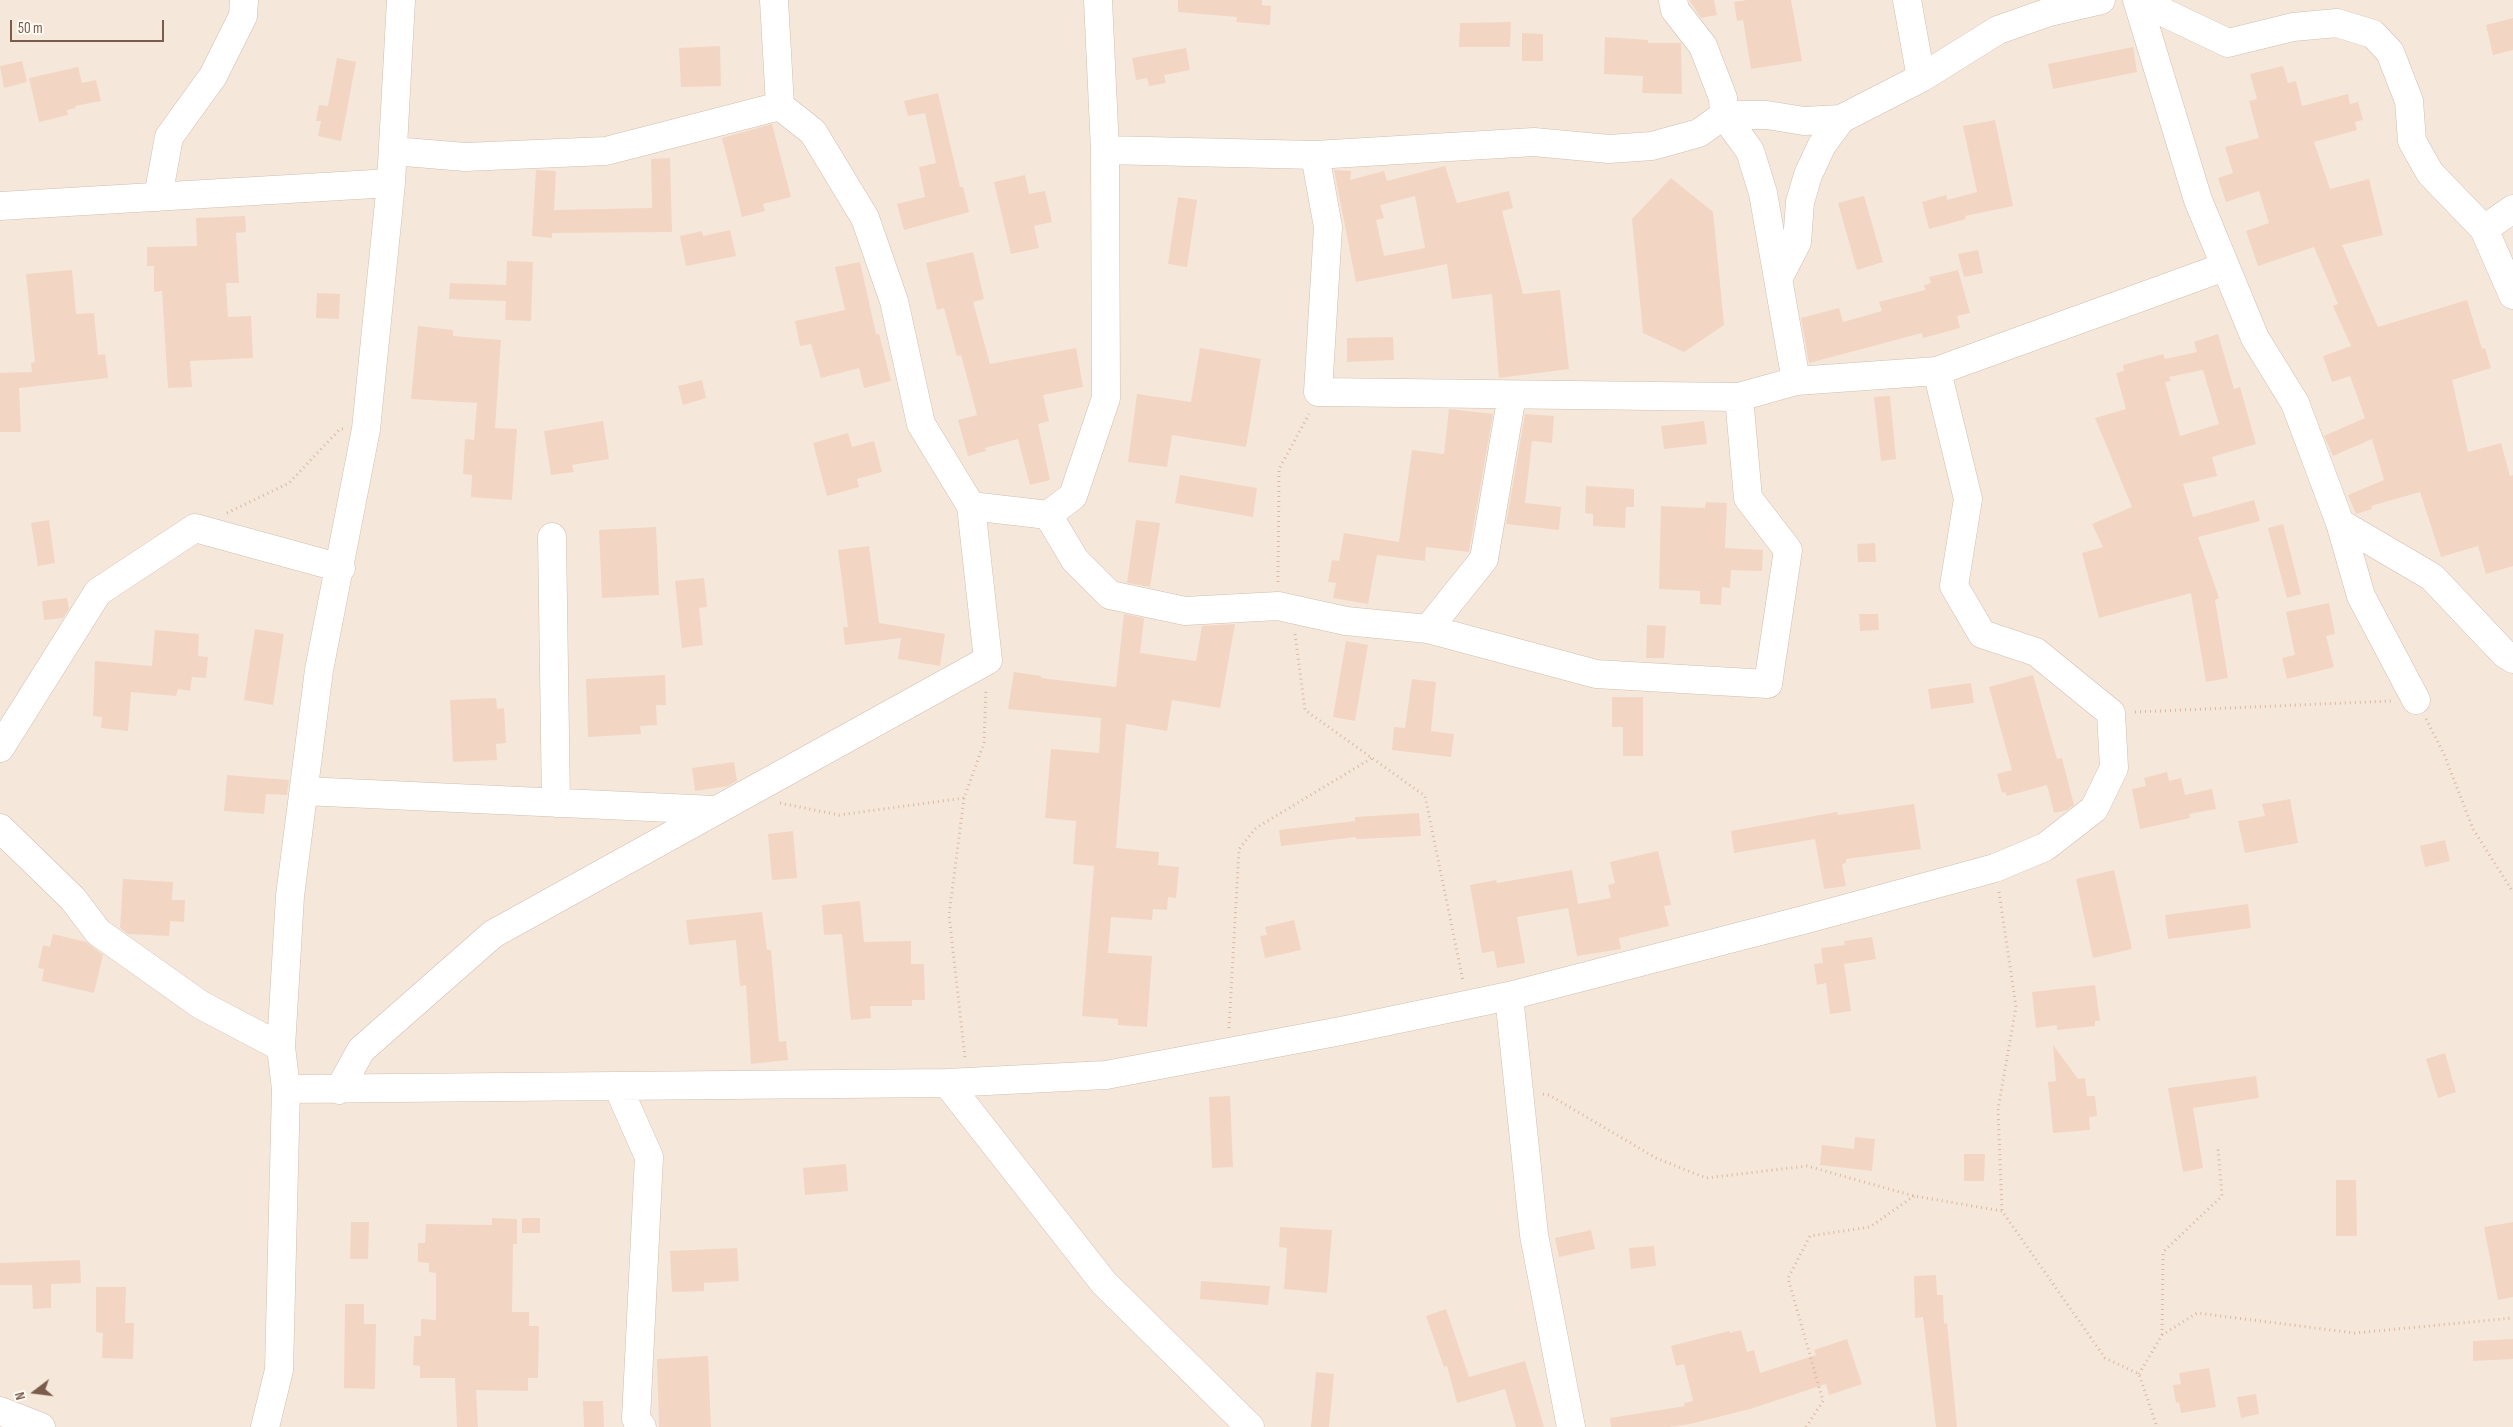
<!DOCTYPE html>
<style>
body{margin:0}
#map{position:relative;width:2513px;height:1427px;overflow:hidden;background:#fdf6ec;font-family:"Sofia Sans Condensed",sans-serif}
canvas{display:block}
.north{position:absolute;left:10px;top:1367px;width:50px;height:50px;-webkit-text-stroke:4px #fffaf3;paint-order:stroke;rotate:255deg;font-size:14px;font-weight:700;line-height:20px;text-align:center;color:#7a5c4d}
.north::after{content:'';display:block;margin:auto;width:18px;height:22px;background:#7a5c4d;clip-path:polygon(50% 0,100% 100%,50% 72%,0 100%)}
.scale{position:absolute;left:10px;top:20px;width:154px;height:22px;box-sizing:border-box;border:2px solid #7a5c4d;border-top:0;padding-left:6px;font-size:15px;line-height:18px;white-space:nowrap;color:#7a5c4d;-webkit-text-stroke:4px #fffaf3;paint-order:stroke}
</style>
<div id="map">
<canvas width="2513" height="1427"></canvas>
<div class="north">N</div>
<div class="scale">50 m</div>
</div>
<script>
const ctx = document.querySelector('canvas').getContext('2d');
ctx.lineJoin = 'round';
function fillPath(path, color) { ctx.fillStyle = color; ctx.fill(path, 'evenodd'); }
const toPath = rows => new Path2D(rows.map(r => 'M' + r).join(''));
function strokePath(path, color, width, dash) { ctx.strokeStyle = color; ctx.lineWidth = width; ctx.lineCap = dash ? 'butt' : 'round'; ctx.setLineDash(dash || []); ctx.stroke(path); }
fillPath(toPath([
 [0,0,2513,0,2513,1427,0,1427]
]), '#f5e8da');
fillPath(toPath([
 [1178,0,1262,0,1262,5,1271,6,1270,25,1236,22,1237,17,1178,12],
 [1689,0,1714,0,1717,15,1701,18],
 [1747,0,1791,0,1802,61,1751,69,1743,20,1737,21,1734,2],
 [2513,18,2513,50,2493,55,2486,25],
 [1511,22,1510,47,1459,47,1460,23],
 [1522,33,1543,34,1543,61,1522,61],
 [1605,37,1648,40,1648,43,1681,43,1682,94,1642,93,1643,76,1604,74],
 [720,46,721,86,681,87,679,48],
 [2133,47,2137,72,2053,89,2048,64],
 [1186,48,1190,70,1164,75,1166,83,1149,86,1147,78,1136,80,1132,58],
 [337,58,356,62,341,141,318,136,321,121,316,121,319,105,328,106],
 [22,61,27,82,4,88,0,66],
 [2283,66,2288,83,2296,81,2302,106,2348,94,2350,104,2358,102,2363,120,2355,122,2357,130,2314,142,2330,189,2369,179,2383,235,2342,245,2378,327,2467,300,2482,349,2485,348,2491,368,2452,380,2468,452,2501,443,2510,476,2513,475,2513,566,2486,574,2478,546,2441,557,2420,492,2371,506,2372,509,2356,514,2348,495,2384,480,2372,439,2333,456,2324,436,2365,418,2350,376,2332,382,2323,356,2351,346,2333,306,2338,304,2314,247,2258,266,2246,231,2269,223,2259,191,2226,202,2218,178,2233,173,2225,147,2259,138,2249,101,2257,99,2250,74],
 [78,67,82,83,96,80,101,101,75,106,76,108,67,110,68,115,39,122,29,78],
 [938,93,960,187,963,187,969,212,904,230,897,204,925,197,919,167,936,163,925,113,908,116,904,101],
 [1995,120,2013,206,1965,216,1966,219,1929,229,1922,202,1946,195,1947,200,1977,192,1963,126],
 [772,124,791,197,763,204,765,211,742,217,722,138],
 [670,158,672,232,552,233,552,238,532,236,536,170,556,171,554,210,652,208,651,159],
 [1445,166,1457,203,1509,191,1513,208,1502,211,1523,294,1560,290,1569,369,1499,378,1492,294,1452,299,1447,264,1356,282,1334,170,1351,171,1350,180,1384,171,1387,181],
 [1415,196,1425,248,1384,256,1376,220,1384,218,1380,205],
 [1025,175,1029,194,1045,191,1052,222,1034,226,1039,248,1011,254,994,182],
 [1671,178,1713,212,1724,325,1684,352,1643,333,1632,219],
 [1864,196,1883,262,1857,270,1838,203],
 [1178,197,1197,200,1187,267,1168,264],
 [245,216,246,232,236,233,239,283,226,283,228,317,251,316,253,358,190,361,192,387,168,388,162,291,154,292,154,266,147,266,147,247,197,246,196,218],
 [730,230,736,256,686,266,680,236,702,231,703,236],
 [1978,250,1983,273,1964,277,1958,254],
 [973,252,984,299,973,302,990,364,1076,348,1083,387,1043,395,1049,421,1038,424,1050,480,1030,485,1018,439,985,448,986,451,968,456,958,420,977,415,961,355,957,356,944,308,937,310,926,263],
 [507,261,533,262,531,321,505,320,506,301,449,299,450,283,506,285],
 [860,262,876,334,879,334,891,381,864,388,859,368,821,378,811,344,800,346,795,321,845,310,835,267],
 [72,270,76,314,94,313,98,355,105,354,108,378,19,388,21,432,0,432,0,373,32,372,31,363,35,362,26,274],
 [1958,270,1970,313,1957,316,1960,328,1923,338,1922,333,1809,363,1801,318,1839,308,1843,322,1882,311,1879,302,1925,290,1924,285,1931,283,1929,277],
 [317,293,340,294,339,319,316,318],
 [418,326,453,330,453,336,501,340,495,428,517,429,512,500,471,497,472,475,463,474,465,439,474,440,477,403,411,399],
 [2218,334,2234,389,2240,387,2256,444,2212,457,2217,476,2183,484,2193,517,2254,500,2260,521,2198,537,2219,598,2215,600,2228,678,2206,682,2191,593,2099,618,2082,553,2103,547,2092,524,2132,507,2095,418,2126,409,2116,373,2124,371,2123,365,2163,354,2165,359,2197,352,2194,342],
 [2203,370,2219,424,2180,436,2165,382,2171,381,2169,377],
 [1393,337,1394,360,1347,362,1347,338],
 [1200,348,1261,359,1246,447,1172,435,1167,467,1128,462,1137,394,1191,402],
 [702,380,706,398,683,405,678,386],
 [1890,396,1896,459,1881,461,1874,397],
 [1449,409,1493,414,1469,552,1426,547,1425,561,1377,555,1368,604,1333,598,1336,583,1328,582,1332,560,1339,561,1344,533,1399,542,1412,450,1444,454],
 [1525,414,1554,416,1552,443,1532,441,1525,503,1561,507,1559,530,1506,524],
 [603,421,609,459,572,465,574,472,551,475,544,431],
 [1704,421,1707,444,1664,449,1661,426],
 [848,433,852,447,874,441,882,472,857,479,859,487,827,496,813,443],
 [1180,475,1257,488,1253,517,1175,503],
 [1586,486,1634,489,1634,507,1626,507,1625,528,1593,526,1593,514,1585,513],
 [1706,502,1727,503,1725,548,1763,550,1762,571,1731,570,1730,588,1722,587,1721,605,1700,604,1700,591,1659,589,1661,506,1705,508],
 [49,520,55,563,38,566,31,523],
 [1136,520,1160,523,1150,587,1127,583],
 [2283,524,2301,594,2287,598,2268,528],
 [656,527,659,595,602,598,599,530],
 [1875,543,1876,562,1858,562,1857,544],
 [869,546,879,623,945,634,940,666,898,659,901,638,845,645,843,627,848,627,838,550],
 [704,578,707,607,699,608,703,645,682,648,675,581],
 [67,598,69,609,63,618,44,620,42,601],
 [2329,603,2335,634,2326,636,2334,667,2287,679,2282,658,2295,655,2286,612],
 [1124,614,1144,618,1140,653,1196,661,1202,626,1235,624,1220,708,1172,700,1167,731,1126,724,1116,848,1159,852,1158,865,1179,867,1176,898,1168,897,1167,910,1153,909,1152,920,1111,917,1108,953,1152,956,1147,1027,1118,1025,1118,1019,1082,1016,1094,866,1073,864,1076,821,1045,818,1051,749,1099,753,1101,718,1008,709,1014,672,1041,676,1041,678,1116,687],
 [1859,614,1878,614,1879,630,1860,631],
 [1647,625,1666,626,1664,658,1646,658],
 [255,629,284,634,273,705,244,700],
 [155,630,199,634,198,656,208,657,206,678,192,677,190,691,178,689,176,696,131,692,128,731,101,728,102,717,93,716,95,661,152,666],
 [1346,641,1368,645,1355,721,1333,717],
 [665,675,666,705,656,705,657,725,640,726,641,734,588,737,586,679],
 [2033,675,2057,759,2062,758,2074,805,2067,810,2054,813,2047,785,2007,796,2005,792,2002,793,1997,774,2012,770,1989,687],
 [1412,679,1436,682,1431,731,1454,734,1451,757,1392,750,1394,727,1405,728],
 [1971,683,1974,703,1931,709,1928,689],
 [1612,697,1643,697,1643,756,1623,756,1623,727,1612,727],
 [496,698,497,709,504,708,506,743,496,744,497,760,453,762,450,700],
 [734,762,737,781,728,786,695,791,692,768],
 [2167,772,2169,781,2181,778,2185,795,2212,789,2216,809,2189,814,2190,818,2140,829,2132,789,2146,786,2144,778],
 [227,775,289,780,287,795,266,794,264,814,224,811],
 [2290,799,2298,843,2245,853,2238,821,2265,816,2262,804],
 [1914,804,1921,849,1846,859,1846,863,1842,864,1846,886,1824,889,1815,839,1734,853,1731,831,1837,812,1838,815],
 [1419,813,1421,836,1356,839,1356,837,1281,846,1279,830,1355,821,1355,817],
 [793,831,797,878,772,880,768,834],
 [2445,840,2450,861,2425,867,2420,846],
 [1658,851,1671,905,1664,906,1669,926,1619,938,1621,949,1577,956,1568,908,1517,917,1525,963,1497,968,1494,951,1482,953,1470,885,1496,880,1497,883,1572,870,1578,904,1611,898,1608,885,1615,883,1610,862],
 [2114,870,2132,949,2093,958,2076,879],
 [123,879,173,882,172,900,185,900,184,922,170,921,169,936,128,934,120,928],
 [860,901,864,942,911,941,911,964,924,964,925,1000,912,1000,912,1006,870,1006,871,1018,851,1020,842,934,824,935,822,905],
 [2248,904,2251,928,2168,939,2165,915],
 [762,912,767,950,771,950,779,1042,786,1041,788,1060,751,1064,746,985,740,986,736,940,689,945,686,920],
 [1294,920,1301,950,1265,958,1260,936,1267,935,1265,927],
 [53,934,86,942,103,955,94,993,42,981,44,969,38,968,43,945,50,947],
 [1872,937,1876,959,1844,964,1851,1011,1830,1014,1826,983,1817,985,1814,964,1823,963,1821,948,1845,945,1844,941],
 [2095,985,2100,1021,2095,1021,2095,1026,2057,1030,2057,1025,2036,1028,2032,992],
 [2053,1045,2078,1079,2085,1078,2087,1096,2095,1096,2097,1116,2089,1117,2090,1130,2053,1133,2048,1082,2056,1081],
 [2445,1053,2456,1092,2438,1098,2426,1059],
 [2256,1076,2259,1098,2193,1108,2203,1168,2183,1172,2168,1088],
 [1230,1096,1233,1167,1212,1168,1209,1097],
 [1855,1137,1875,1139,1872,1171,1820,1165,1822,1145,1854,1149],
 [1964,1154,1985,1154,1984,1181,1964,1181],
 [846,1164,848,1191,805,1195,803,1168],
 [2336,1180,2356,1180,2357,1236,2336,1236],
 [492,1218,517,1219,517,1244,513,1244,512,1312,529,1312,529,1326,539,1326,538,1378,528,1378,528,1391,476,1390,478,1427,457,1427,455,1378,420,1378,420,1366,413,1365,414,1336,421,1336,421,1319,436,1320,436,1273,429,1272,429,1263,418,1262,418,1243,425,1243,426,1224,492,1225],
 [522,1218,540,1218,540,1233,522,1233],
 [351,1222,369,1222,368,1259,350,1259],
 [2513,1222,2513,1297,2498,1300,2484,1227],
 [1280,1227,1332,1230,1327,1293,1284,1289,1287,1248,1279,1247],
 [1591,1230,1595,1249,1559,1257,1555,1238],
 [1654,1246,1656,1266,1631,1269,1629,1248],
 [737,1248,739,1281,704,1283,704,1291,672,1292,670,1251],
 [80,1260,81,1283,51,1284,51,1308,33,1309,32,1285,0,1285,0,1263],
 [1936,1275,1937,1295,1943,1295,1944,1324,1947,1323,1957,1427,1936,1427,1923,1317,1915,1318,1914,1276],
 [1201,1281,1270,1286,1268,1305,1200,1299],
 [96,1287,126,1287,125,1323,134,1323,133,1359,102,1358,103,1333,96,1332],
 [345,1304,364,1304,364,1324,376,1324,375,1389,344,1388],
 [1446,1309,1469,1377,1525,1361,1544,1427,1516,1427,1505,1389,1457,1403,1447,1366,1444,1367,1426,1316],
 [1741,1330,1747,1352,1754,1350,1760,1373,1816,1355,1814,1350,1847,1339,1862,1384,1829,1395,1826,1384,1750,1409,1690,1424,1669,1427,1611,1427,1610,1418,1685,1406,1684,1403,1693,1401,1684,1364,1676,1366,1671,1346,1729,1331,1730,1333],
 [2513,1339,2513,1359,2473,1361,2473,1341],
 [708,1356,711,1427,659,1427,657,1359],
 [2209,1368,2216,1407,2181,1413,2179,1402,2176,1403,2173,1385,2181,1384,2179,1373],
 [1316,1372,1334,1374,1329,1427,1311,1427],
 [2256,1394,2259,1414,2241,1418,2237,1397],
 [583,1401,603,1401,604,1427,584,1427]
]), '#f3d5c3');
const minor = toPath([
 [1673,0,1675,10,1703,46,1723,98,1724,115,1750,151,1763,193,1796,381],
 [1907,0,1921,78],
 [2137,0,2198,200,2255,338,2295,403,2340,523,2432,577,2504,653,2513,659],
 [2146,0,2167,14,2228,43,2293,27,2337,23,2373,34,2390,52,2409,101,2412,141,2430,173,2484,229],
 [1105,150,1315,155,1534,142,1609,149,1652,146,1699,133,1724,115,1767,115,1804,121,1841,119,1921,78,1998,30,2049,12,2101,0],
 [393,151,465,157,606,151,780,106],
 [1315,155,1328,227,1318,392,1739,397,1796,381,1937,371,2224,267],
 [158,197,169,137,213,76,243,16,244,0],
 [0,206,391,183],
 [2513,209,2484,229,2513,295],
 [1779,277,1797,242,1800,202,1808,175,1822,145,1841,119],
 [971,506,1048,515,1075,560,1110,595,1185,611,1278,606,1346,621,1428,629,1484,559,1512,395],
 [1048,515,1073,496,1106,398,1105,150,1098,0],
 [2340,523,2361,596,2416,700],
 [552,537,556,803],
 [1428,629,1596,674,1768,684,1788,550,1748,498,1739,397],
 [0,748,98,592,195,528,341,568],
 [304,791,714,810],
 [0,828,73,899,98,932,201,1005,281,1047],
 [1509,996,1534,1235,1571,1427],
 [947,1083,1104,1283,1250,1427],
 [618,1087,649,1157,636,1419,642,1427],
 [286,1089,947,1083,1106,1075,1341,1031,1509,996,1807,919,1995,868,2045,847,2094,809,2114,768,2111,713,2036,652,1982,634,1954,586,1968,499,1937,371],
 [339,1090,361,1050,493,934,988,660,971,506,921,424,894,301,865,218,813,132,780,106,774,0],
 [0,1411,41,1427],
 [265,1427,279,1370,286,1089,281,1047,290,896,319,670,366,429,391,183,401,0]
]);
strokePath(minor, '#d1beb0', 29);
strokePath(toPath([
 [227,513,289,483,340,429,343,429],
 [1278,582,1279,469,1309,414],
 [1295,634,1305,710,1425,796,1463,981],
 [2135,712,2391,701],
 [2426,719,2444,754,2473,829,2513,892],
 [964,798,949,915,965,1058],
 [780,803,839,815,964,798,984,743,986,689],
 [1999,892,2016,1007,1998,1109,2002,1211],
 [1229,1028,1239,849,1256,828,1372,758],
 [1543,1094,1549,1095,1656,1158,1706,1178,1807,1166,1914,1196,2002,1211,2105,1358,2139,1374,2157,1427],
 [2162,1335,2163,1252,2222,1196,2218,1148],
 [2139,1374,2162,1335,2197,1313,2355,1333,2513,1318],
 [1806,1427,1823,1401,1788,1278,1810,1236,1870,1227,1914,1196]
]), '#d9b8a5', 3, [1, 4]);
strokePath(minor, '#fff', 28);
</script>
